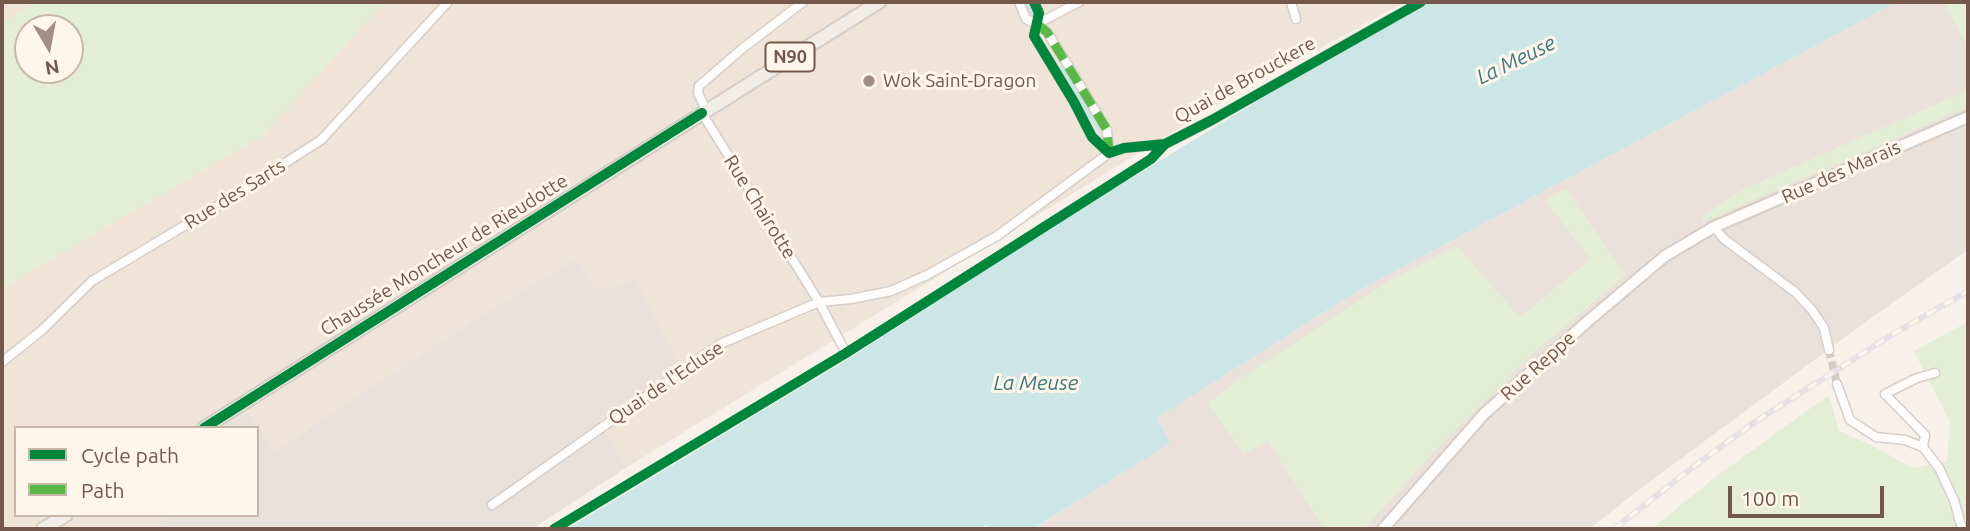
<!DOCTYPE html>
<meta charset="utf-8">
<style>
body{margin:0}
#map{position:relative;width:1970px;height:531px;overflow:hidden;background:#f7f1ea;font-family:Ubuntu,sans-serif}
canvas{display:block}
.frame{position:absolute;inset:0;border:4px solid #74584b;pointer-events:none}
.legend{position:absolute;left:14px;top:426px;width:245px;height:91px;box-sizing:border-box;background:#fff6eb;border:2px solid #c7b7ab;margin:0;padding:9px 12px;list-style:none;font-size:21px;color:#74584b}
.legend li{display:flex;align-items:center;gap:14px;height:35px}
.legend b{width:35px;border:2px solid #c7b7ab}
.north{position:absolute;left:14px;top:14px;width:70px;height:70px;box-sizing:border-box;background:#fff6eb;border:2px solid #c7b7ab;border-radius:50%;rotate:170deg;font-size:19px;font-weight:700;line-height:28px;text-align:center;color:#74584b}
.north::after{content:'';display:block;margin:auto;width:24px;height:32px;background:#a28e83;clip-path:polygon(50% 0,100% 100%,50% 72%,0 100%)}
.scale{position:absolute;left:1728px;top:486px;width:156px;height:32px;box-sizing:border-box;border:4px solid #74584b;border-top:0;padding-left:9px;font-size:21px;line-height:24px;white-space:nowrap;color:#74584b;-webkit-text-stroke:5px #fff6eb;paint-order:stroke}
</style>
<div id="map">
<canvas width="1970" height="531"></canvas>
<div class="frame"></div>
<ul class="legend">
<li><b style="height:9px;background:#00873e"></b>Cycle path</li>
<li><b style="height:9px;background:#58b947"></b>Path</li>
</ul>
<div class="north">N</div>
<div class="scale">100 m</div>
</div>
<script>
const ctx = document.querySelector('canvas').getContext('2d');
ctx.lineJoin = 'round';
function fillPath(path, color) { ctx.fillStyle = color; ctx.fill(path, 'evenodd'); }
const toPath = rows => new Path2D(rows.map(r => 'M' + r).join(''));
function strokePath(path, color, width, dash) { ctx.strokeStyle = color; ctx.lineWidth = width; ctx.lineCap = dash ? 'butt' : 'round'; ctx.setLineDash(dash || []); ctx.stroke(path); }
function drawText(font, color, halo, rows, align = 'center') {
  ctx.font = font + ' Ubuntu,sans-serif'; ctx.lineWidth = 6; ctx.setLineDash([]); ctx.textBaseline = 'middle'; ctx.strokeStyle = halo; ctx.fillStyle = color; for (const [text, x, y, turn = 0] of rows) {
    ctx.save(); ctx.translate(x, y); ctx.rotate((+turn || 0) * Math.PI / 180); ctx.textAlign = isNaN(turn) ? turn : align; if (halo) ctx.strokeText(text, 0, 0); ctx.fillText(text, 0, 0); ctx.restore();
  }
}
fillPath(toPath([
 [2,2,37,2,2,23],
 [385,2,1405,2,1225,100,627,467,598,421,599,291,576,258,452,334,274,452,248,410,221,428,16,428,16,515,175,515,152,529,2,529,2,288,262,136]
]), '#f0e3d8');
fillPath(toPath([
 [1897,2,1968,2,1968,250,1871,318,1644,486,1589,529,1034,529,1169,443,1157,418,1356,292],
 [576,258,599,291,635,280,679,364,598,421,627,467,532,529,152,529,175,515,257,515,257,428,221,428,248,410,274,452,452,334]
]), '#eae1db');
fillPath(toPath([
 [37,2,385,2,262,136,2,288,2,23],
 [70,28,70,70,28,70,28,28],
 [1944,2,1968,2,1968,49],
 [1968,90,1968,107,1703,222,1701,218,1737,192],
 [1566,189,1626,275,1533,353,1435,451,1364,529,1326,529,1318,520,1268,441,1243,454,1208,404,1232,384,1385,283,1457,246,1520,317,1590,259,1545,200],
 [1968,322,1968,529,1652,529,1714,478,1829,395,1839,431,1871,445,1913,468,1947,461,1950,422,1914,351]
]), '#e4edd5');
fillPath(toPath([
 [1431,2,1897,2,1356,292,1157,418,1170,443,1033,529,990,529,987,525,980,529,567,529,848,359,1047,230,1290,81]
]), '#cce6e6');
strokePath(toPath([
 [1027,2,1033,16],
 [1062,68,1099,131]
]), '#cce6e6', 3.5);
strokePath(toPath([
 [1829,350,1837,384]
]), '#d6cbc2', 8, [8, 4]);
const street = toPath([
 [1019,2,1026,19,1037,24,1047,32,1065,60,1107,130,1109,153],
 [1034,2,1039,13,1034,36,1074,102,1092,137,1109,153],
 [1291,2,1296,19],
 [1037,24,1079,2],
 [706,110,698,93,699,86,743,48,803,2],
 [702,113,819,302,846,353],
 [1714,227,1724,239,1795,292,1812,310,1824,328,1829,350],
 [2,362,41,331,92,281,224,202,321,140,448,2],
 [1837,384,1850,420,1876,437,1905,440,1923,447,1939,468,1954,500,1962,529],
 [1923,447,1925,435,1885,394,1917,378,1935,373],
 [492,505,720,344,819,302,851,299,891,291,927,275,997,236,1109,153,1124,148,1165,144,1212,120,1392,18]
]);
const secondary = toPath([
 [1383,529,1484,414,1588,321,1665,256,1714,227,1968,117]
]);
const primary = toPath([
 [204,428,879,2],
 [43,529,66,515]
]);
strokePath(street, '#d6cec9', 11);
strokePath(secondary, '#d6cec6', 14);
strokePath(primary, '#d5ccc6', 16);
strokePath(street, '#fefdfc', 8);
strokePath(secondary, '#fefdfc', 10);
strokePath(primary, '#f2ede6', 12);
const rail = toPath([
 [1614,529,1693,467,1755,422,1890,336,1968,291]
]);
strokePath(rail, '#e4e2e5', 6);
strokePath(rail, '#fff6eb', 3.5, [10]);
strokePath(toPath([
 [1037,24,1047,32,1107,130,1109,153]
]), '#58b947', 9, [18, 9]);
strokePath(toPath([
 [1034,2,1039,13,1034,36,1074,102,1092,137,1109,153,1124,148,1165,144,1212,120,1421,2],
 [204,428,702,113],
 [554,529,846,353,1151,159,1165,144]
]), '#00873e', 10);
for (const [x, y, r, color] of [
 [869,81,7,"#a28e83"]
]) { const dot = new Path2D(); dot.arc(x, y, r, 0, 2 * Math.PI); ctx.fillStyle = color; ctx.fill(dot); strokePath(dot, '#fff6eb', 2.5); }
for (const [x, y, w] of [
 [790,57,49]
]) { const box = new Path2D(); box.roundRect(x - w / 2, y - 14.5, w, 29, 5); ctx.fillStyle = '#fff6eb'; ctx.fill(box); strokePath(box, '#74584b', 2); }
drawText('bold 18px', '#74584b', null, [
 ["N90",790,57]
]);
drawText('19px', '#74584b', '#fff6eb', [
 ["Quai de Brouckere",1245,80,-29],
 ["Rue des Marais",1841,172,-24],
 ["Rue des Sarts",235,194,-32],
 ["Rue Chairotte",760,207,58],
 ["Chaussée Moncheur de Rieudotte",444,255,-32],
 ["Rue Reppe",1538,366,-42],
 ["Quai de l'Ecluse",666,383,-34]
]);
drawText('19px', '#74584b', '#fff6eb', [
 ["Wok Saint-Dragon",883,81]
], 'left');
drawText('italic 21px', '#427880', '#fff6eb', [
 ["La Meuse",1516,60,-26],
 ["La Meuse",1036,383]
]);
</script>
